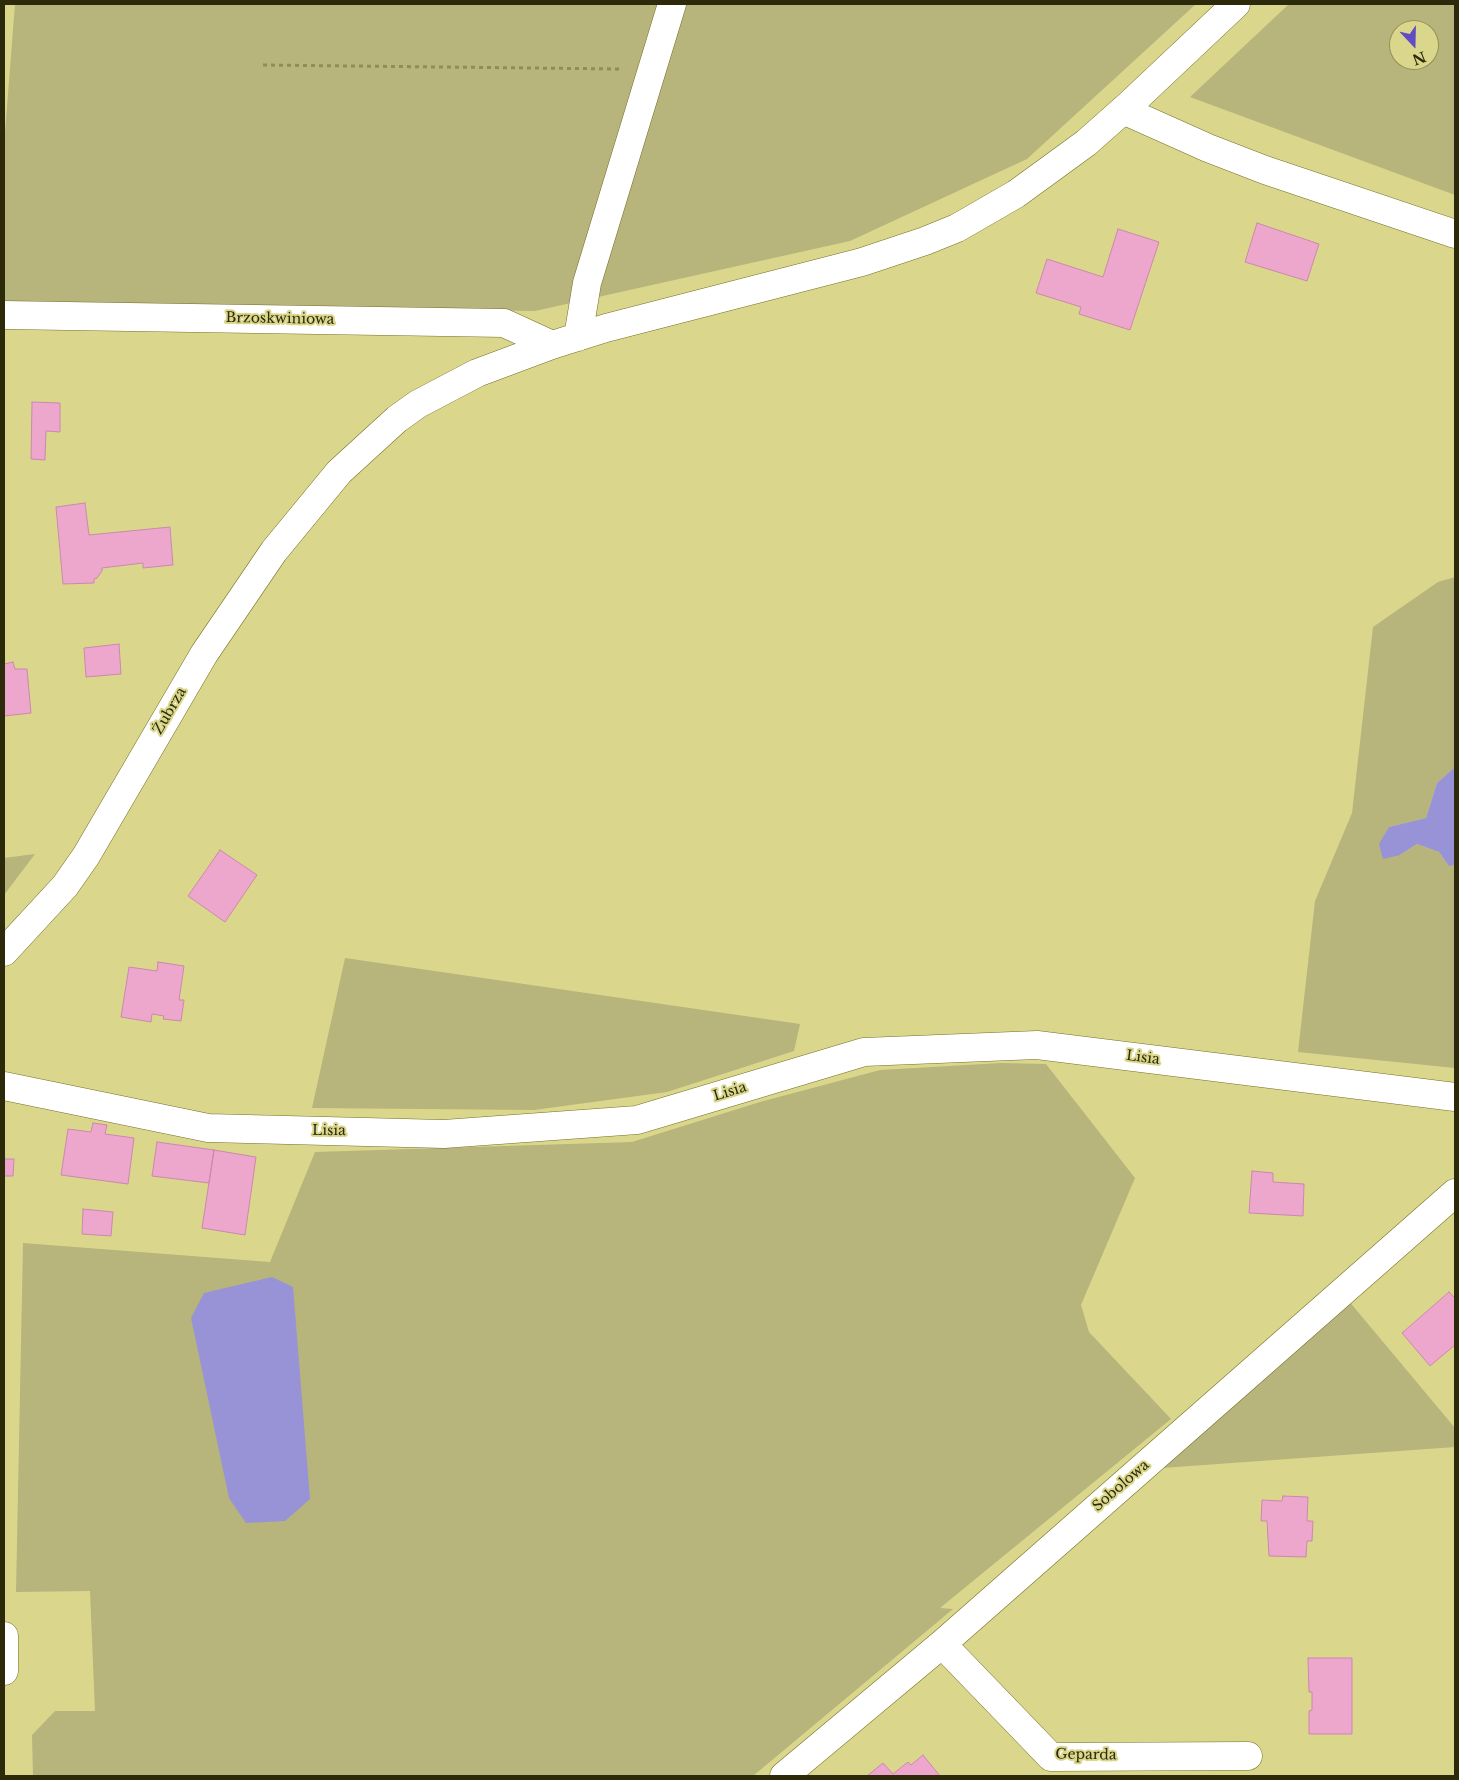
<!DOCTYPE html>
<meta charset="utf-8">
<style>
body{margin:0}
#map{position:relative;width:1459px;height:1780px;overflow:hidden;background:#dad78c;font-family:"Libre Baskerville",serif}
canvas{display:block}
.frame{position:absolute;inset:0;border:5px solid #2c2a0b;pointer-events:none}
.north{position:absolute;left:1389px;top:20px;width:50px;height:50px;box-sizing:border-box;background:#dad78c;border:1px solid #949258;border-radius:50%;rotate:159deg;font-size:14px;font-weight:700;line-height:20px;text-align:center;color:#2c2a0b}
.north::after{content:'';display:block;margin:auto;width:18px;height:22px;background:#614cc4;clip-path:polygon(50% 0,100% 100%,50% 72%,0 100%)}
</style>
<div id="map">
<canvas width="1459" height="1780"></canvas>
<div class="frame"></div>
<div class="north">N</div>
</div>
<script>
const ctx = document.querySelector('canvas').getContext('2d');
ctx.lineJoin = 'round';
function fillPath(path, color) { ctx.fillStyle = color; ctx.fill(path, 'evenodd'); }
const toPath = rows => new Path2D(rows.map(r => 'M' + r).join(''));
function strokePath(path, color, width, dash) { ctx.strokeStyle = color; ctx.lineWidth = width; ctx.lineCap = dash ? 'butt' : 'round'; ctx.setLineDash(dash || []); ctx.stroke(path); }
function drawText(font, color, halo, rows, align = 'center') {
  ctx.font = font + ' "Libre Baskerville",serif'; ctx.lineWidth = 4; ctx.setLineDash([]); ctx.textBaseline = 'middle'; ctx.strokeStyle = halo; ctx.fillStyle = color; for (const [text, x, y, turn = 0] of rows) {
    ctx.save(); ctx.translate(x, y); ctx.rotate((+turn || 0) * Math.PI / 180); ctx.textAlign = isNaN(turn) ? turn : align; if (halo) ctx.strokeText(text, 0, 0); ctx.fillText(text, 0, 0); ctx.restore();
  }
}
fillPath(toPath([
 [15,4,1196,4,1027,159,850,241,535,311,4,303,4,145],
 [1289,4,1455,4,1455,195,1190,97],
 [1399,30,1429,30,1429,60,1399,60],
 [1455,577,1455,767,1437,783,1426,818,1389,827,1400,855,1417,844,1439,852,1449,866,1455,865,1455,1068,1298,1052,1315,901,1352,813,1373,627,1438,582],
 [35,854,4,895,4,858],
 [345,958,800,1024,794,1051,667,1092,534,1110,312,1108],
 [1001,1063,1046,1064,1135,1178,1081,1305,1089,1332,1171,1419,940,1608,953,1609,753,1776,33,1776,32,1735,55,1711,95,1711,90,1591,16,1592,23,1243,270,1262,315,1152,632,1142,760,1102,880,1070],
 [1348,1300,1455,1428,1455,1447,1148,1469]
]), '#b7b47c');
fillPath(toPath([
 [1455,767,1455,865,1450,866,1447,866,1449,866,1439,852,1417,844,1400,855,1383,859,1379,844,1389,827,1426,818,1437,783],
 [272,1277,293,1287,310,1499,285,1521,246,1523,229,1498,191,1318,204,1293]
]), '#9793d6');
const building = toPath([
 [1257,223,1319,244,1307,281,1245,262,1257,223],
 [1118,229,1159,242,1130,330,1079,314,1081,307,1036,293,1047,259,1103,277,1118,229],
 [32,402,60,403,60,432,46,431,45,460,31,459,32,402],
 [85,503,89,535,170,527,173,565,143,568,143,563,102,568,102,571,97,578,94,579,94,583,63,584,56,507,85,503],
 [119,644,121,674,86,677,84,648,119,644],
 [13,662,15,669,27,669,31,713,4,716,4,664,13,662],
 [220,850,257,875,225,922,188,896,220,850],
 [158,962,184,966,179,1000,184,1000,181,1021,163,1019,164,1016,152,1014,151,1022,121,1017,129,967,157,971,158,962],
 [93,1123,107,1125,105,1134,134,1138,128,1184,61,1175,68,1129,91,1132,93,1123],
 [157,1142,214,1150,209,1183,152,1176,157,1142],
 [214,1150,256,1157,245,1235,202,1228,214,1150],
 [4,1159,14,1159,13,1176,4,1176,4,1159],
 [1252,1171,1273,1173,1273,1182,1304,1184,1303,1216,1249,1213,1252,1171],
 [83,1209,113,1212,111,1236,82,1234,83,1209],
 [1449,1292,1455,1298,1455,1345,1430,1366,1402,1333,1449,1292],
 [1283,1496,1308,1497,1307,1521,1313,1521,1312,1541,1307,1541,1306,1557,1269,1556,1267,1521,1261,1521,1262,1500,1282,1501,1283,1496],
 [1308,1658,1352,1658,1352,1734,1309,1734,1309,1711,1312,1710,1312,1692,1309,1692,1308,1658],
 [923,1755,940,1776,867,1776,883,1763,893,1774,908,1762,911,1765,923,1755]
]);
fillPath(building, '#eda6cc');
strokePath(building, '#cb88ad', 1);
const street = toPath([
 [1123,110,1208,148,1265,170,1455,234],
 [4,315,504,323,552,345],
 [578,337,587,283,672,4],
 [4,952,65,886,86,856,204,654,274,551,339,472,397,419,418,404,477,373,552,345,606,328,862,262,925,241,957,228,1016,194,1086,143,1130,104,1236,4],
 [4,1086,208,1128,444,1134,637,1120,864,1052,1037,1045,1455,1097],
 [4,1636,4,1671],
 [942,1644,1051,1757,1248,1756],
 [784,1776,942,1644,1455,1193]
]);
strokePath(street, '#747025', 29);
strokePath(toPath([
 [263,65,621,69]
]), '#8f8d55', 3, [4, 4]);
strokePath(street, '#fff', 28);
drawText('14px', '#2c2a0b', '#dad78c', [
 ["Brzoskwiniowa",280,319,1],
 ["Żubrza",170,711,-60],
 ["Lisia",1143,1058,7],
 ["Lisia",730,1092,-17],
 ["Lisia",329,1131,1],
 ["Sobolowa",1121,1486,-41],
 ["Geparda",1086,1755,1]
]);
</script>
